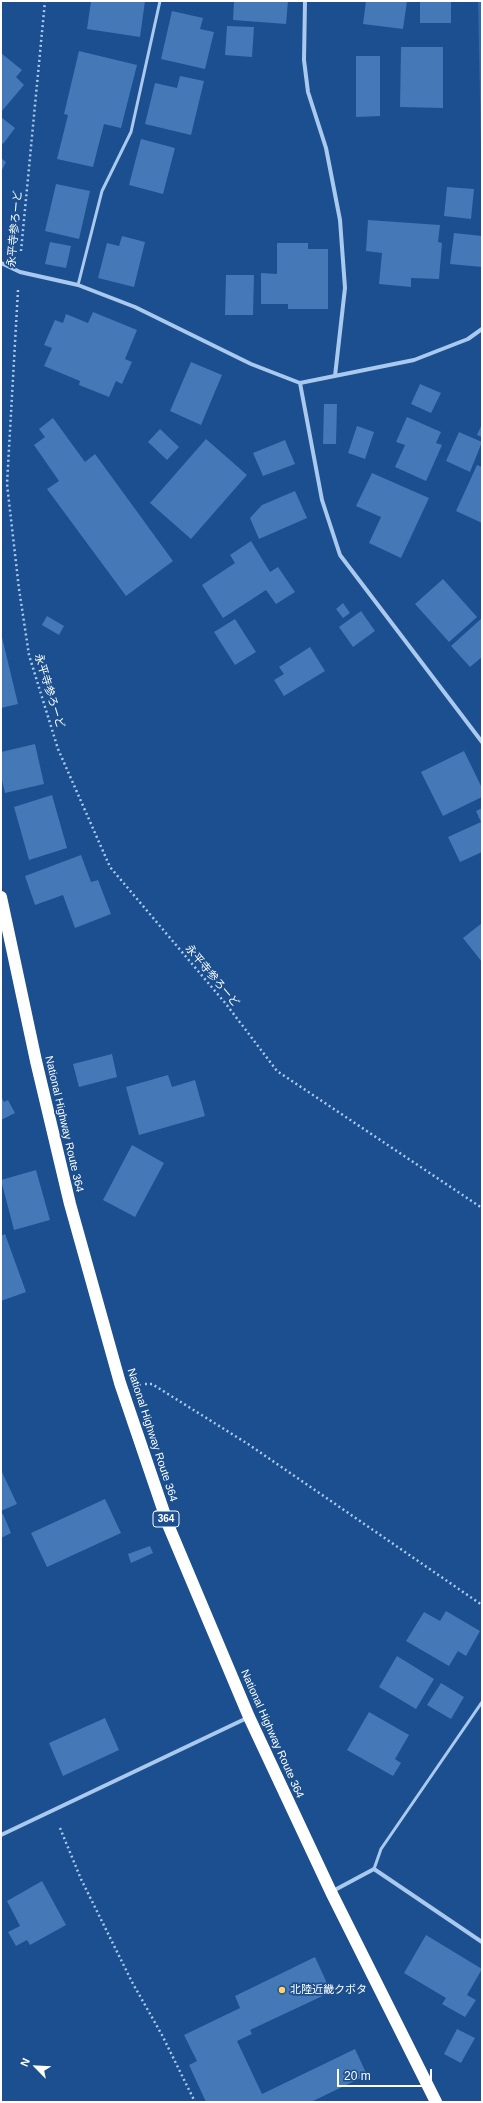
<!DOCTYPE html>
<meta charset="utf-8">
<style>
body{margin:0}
#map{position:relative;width:483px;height:2103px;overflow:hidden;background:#1b4f8f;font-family:Helvetica,sans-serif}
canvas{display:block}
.frame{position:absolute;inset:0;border:2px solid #fff;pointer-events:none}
.north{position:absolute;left:16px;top:2047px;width:40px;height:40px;-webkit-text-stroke:3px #1b4f8f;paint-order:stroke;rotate:294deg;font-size:11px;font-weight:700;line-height:16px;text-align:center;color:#fff}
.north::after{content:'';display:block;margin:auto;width:14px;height:18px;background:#fff;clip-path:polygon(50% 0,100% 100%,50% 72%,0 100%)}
.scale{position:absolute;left:337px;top:2069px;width:95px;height:18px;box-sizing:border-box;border:2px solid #fff;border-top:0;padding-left:5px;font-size:12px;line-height:14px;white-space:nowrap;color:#fff;-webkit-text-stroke:3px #1b4f8f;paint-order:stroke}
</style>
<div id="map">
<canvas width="483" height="2103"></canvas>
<div class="frame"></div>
<div class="north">N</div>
<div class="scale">20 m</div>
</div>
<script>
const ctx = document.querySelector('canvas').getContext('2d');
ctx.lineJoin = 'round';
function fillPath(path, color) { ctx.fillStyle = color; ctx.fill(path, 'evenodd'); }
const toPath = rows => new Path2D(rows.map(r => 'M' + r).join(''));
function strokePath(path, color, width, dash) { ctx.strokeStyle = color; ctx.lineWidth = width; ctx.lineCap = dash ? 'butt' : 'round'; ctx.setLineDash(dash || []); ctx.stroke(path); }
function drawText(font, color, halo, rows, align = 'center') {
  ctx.font = font + ' Helvetica,"Noto Sans JP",sans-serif'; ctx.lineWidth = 3.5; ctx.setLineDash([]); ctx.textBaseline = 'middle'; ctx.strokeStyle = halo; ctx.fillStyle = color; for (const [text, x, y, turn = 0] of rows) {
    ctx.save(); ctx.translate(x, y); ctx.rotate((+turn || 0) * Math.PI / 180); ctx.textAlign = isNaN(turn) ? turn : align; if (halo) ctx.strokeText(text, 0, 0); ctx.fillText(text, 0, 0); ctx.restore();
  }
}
fillPath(toPath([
 [478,1,482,1,482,151,481,148]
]), '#2e69ad');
fillPath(toPath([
 [91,1,145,1,140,37,87,29],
 [234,1,288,1,286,24,233,20],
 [366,1,407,1,403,29,363,24],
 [420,1,451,1,451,23,420,23],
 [172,11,203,18,200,29,214,32,205,69,161,59],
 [227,26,254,27,252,57,225,55],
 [401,47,443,47,443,108,400,107],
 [79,51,137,65,121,128,104,124,93,167,57,159,68,115,64,114],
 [1,53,22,70,16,77,24,85,1,112],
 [356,56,380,56,380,116,356,117],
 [180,76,204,81,191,135,145,124,155,83,177,88],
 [1,117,15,128,3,144,1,142],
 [141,139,175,148,163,194,129,185],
 [1,158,6,162,1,172],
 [56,184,90,191,79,239,45,231],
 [447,187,474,189,471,219,444,216],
 [368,220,440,225,438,242,442,243,439,279,411,278,411,287,379,284,382,253,366,251],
 [454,233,482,236,482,267,450,264],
 [122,236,145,242,134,287,98,278,107,243,119,246],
 [50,242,71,246,66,268,45,264],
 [277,243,308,243,308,249,328,249,328,309,288,309,288,304,261,304,261,273,277,274],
 [226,275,254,275,253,315,225,315],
 [93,312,137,330,125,359,132,362,122,384,116,381,109,397,79,385,80,381,44,366,52,348,44,345,55,320,63,323,66,314,88,323],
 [191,362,222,375,201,425,170,411],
 [420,384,441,393,431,413,411,404],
 [324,404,337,404,336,444,323,444],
 [407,417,441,432,436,443,442,445,426,481,395,467,405,445,396,442],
 [53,418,85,462,95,454,173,561,126,596,47,489,59,481,34,445,45,437,39,429],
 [482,424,482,437,477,435],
 [357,426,374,432,365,459,348,453],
 [160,429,179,447,167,460,148,442],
 [459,432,482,442,470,472,446,461],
 [206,439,247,475,191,539,150,503],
 [285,440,295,464,263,476,253,453],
 [477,465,482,467,482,523,456,511],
 [372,473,429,498,401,558,369,543,381,517,356,506],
 [295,491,307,518,259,539,250,518,262,505],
 [251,541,270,572,278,567,295,592,276,604,266,590,223,618,202,585,235,563,230,555],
 [443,579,477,617,449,642,415,604],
 [343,603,350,613,343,618,336,609],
 [361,611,375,631,353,647,339,627],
 [47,616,64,626,59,635,42,625],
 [482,618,482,657,470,667,451,646],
 [235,619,256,652,235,665,214,632],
 [1,633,18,704,1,708],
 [310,647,325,671,284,696,274,680,284,674,279,667],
 [35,744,44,784,5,793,1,776,1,752],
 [464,751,482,788,482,797,443,816,421,772],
 [52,795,67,848,29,860,14,807],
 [482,808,482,852,460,862,448,837,481,822,476,811],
 [81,855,91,882,98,880,111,914,75,928,63,895,35,905,25,876],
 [482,923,482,962,463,938],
 [112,1054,117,1077,79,1087,73,1064],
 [168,1075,172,1087,195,1080,205,1116,139,1135,126,1087],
 [1,1096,4,1102,8,1100,15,1113,1,1120],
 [132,1145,164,1163,135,1217,103,1200],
 [36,1170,50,1220,14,1230,1,1180],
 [5,1234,26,1292,1,1301,1,1236],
 [1,1470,17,1504,1,1511],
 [105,1499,121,1533,47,1567,31,1533],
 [1,1514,3,1514,11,1533,1,1538],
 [150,1546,153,1553,131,1563,128,1554],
 [446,1611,480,1631,466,1656,458,1651,449,1666,406,1641,424,1612,440,1621],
 [397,1656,434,1679,416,1709,379,1687],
 [441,1683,464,1697,451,1719,427,1705],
 [369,1712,409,1735,395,1759,401,1763,393,1776,347,1750],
 [105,1718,119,1750,63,1776,49,1743],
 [42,1881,66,1925,30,1945,27,1940,16,1946,8,1932,20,1926,7,1901],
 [426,1935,482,1969,467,1995,476,2000,465,2017,442,2004,446,1998,404,1973],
 [315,1957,331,1992,250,2030,252,2034,237,2041,262,2094,355,2049,367,2075,311,2102,206,2102,189,2065,197,2061,184,2035,240,2008,235,1996],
 [457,2029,475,2038,461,2063,444,2054]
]), '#4478b7');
strokePath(toPath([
 [21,251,45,1],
 [18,290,7,484,19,589,29,655,58,749,110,867,226,1004,277,1071,482,1208],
 [145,1384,152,1384,248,1444,482,1605],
 [60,1828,81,1879,132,1982,162,2035,195,2102]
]), '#a9c9ee', 2.5, [2, 3]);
strokePath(toPath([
 [78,285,102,191,131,132,160,1],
 [374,1869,381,1849,482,1702]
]), '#a9c9ee', 3);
strokePath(toPath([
 [305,1,304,60,308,92,326,148,340,220,345,288,335,376],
 [1,263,20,272,78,285,135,307,251,364,300,383,414,360,468,339,482,329],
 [300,383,322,500,340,555,482,742],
 [1,1835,247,1718],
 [331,1892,374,1869,482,1942]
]), '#a9c9ee', 4);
strokePath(toPath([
 [1,897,36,1061,70,1204,120,1383,169,1527,249,1717,331,1892,436,2102]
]), '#fff', 12);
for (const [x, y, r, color] of [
 [282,1990,4,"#ffd166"]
]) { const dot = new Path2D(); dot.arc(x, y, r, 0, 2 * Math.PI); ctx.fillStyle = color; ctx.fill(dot); strokePath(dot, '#1b4f8f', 1.5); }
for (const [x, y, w] of [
 [166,1519,26]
]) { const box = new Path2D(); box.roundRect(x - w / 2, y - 8, w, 16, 3); ctx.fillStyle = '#1b4f8f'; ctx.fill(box); strokePath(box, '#fff', 1); }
drawText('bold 10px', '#fff', null, [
 ["364",166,1519]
]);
drawText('11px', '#fff', '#1b4f8f', [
 ["永平寺参ろーど",15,229,-85],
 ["永平寺参ろーど",49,691,73],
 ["永平寺参ろーど",212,976,50],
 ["National Highway Route 364",64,1124,77],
 ["National Highway Route 364",152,1435,72],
 ["National Highway Route 364",272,1734,66]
]);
drawText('11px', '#fff', '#1b4f8f', [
 ["北陸近畿クボタ",290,1990]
], 'left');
</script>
